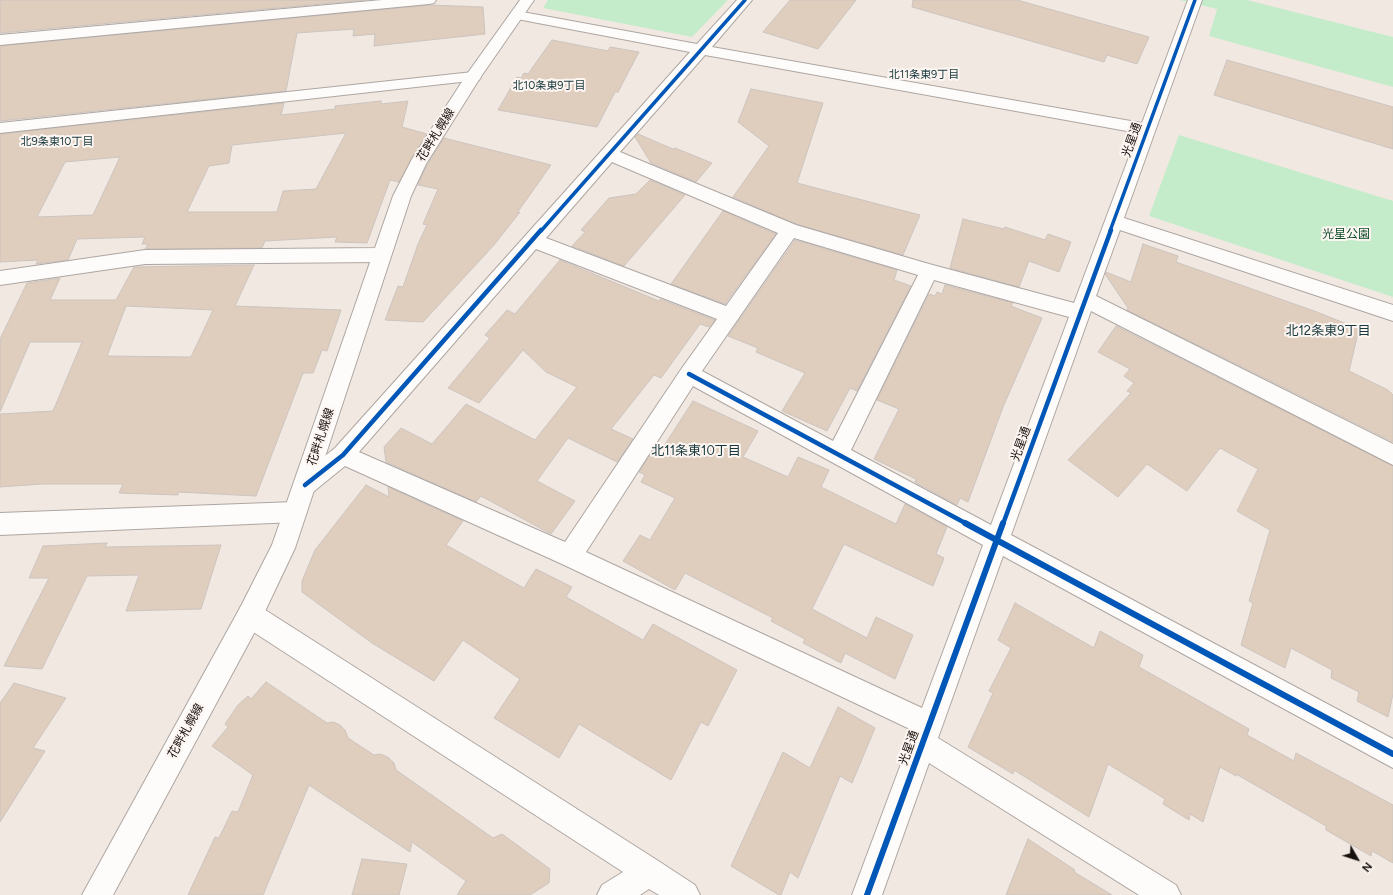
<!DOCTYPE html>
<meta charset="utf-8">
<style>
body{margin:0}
#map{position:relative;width:1393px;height:895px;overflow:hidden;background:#f2e8e2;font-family:Figtree,sans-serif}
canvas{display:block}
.north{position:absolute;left:1337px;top:839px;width:40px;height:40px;-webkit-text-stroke:3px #fdf5f1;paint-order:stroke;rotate:129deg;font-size:11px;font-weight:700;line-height:16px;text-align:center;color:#17110d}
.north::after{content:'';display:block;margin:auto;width:14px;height:18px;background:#17110d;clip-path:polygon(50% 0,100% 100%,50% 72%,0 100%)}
</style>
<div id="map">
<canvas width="1393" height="895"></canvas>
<div class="north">N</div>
</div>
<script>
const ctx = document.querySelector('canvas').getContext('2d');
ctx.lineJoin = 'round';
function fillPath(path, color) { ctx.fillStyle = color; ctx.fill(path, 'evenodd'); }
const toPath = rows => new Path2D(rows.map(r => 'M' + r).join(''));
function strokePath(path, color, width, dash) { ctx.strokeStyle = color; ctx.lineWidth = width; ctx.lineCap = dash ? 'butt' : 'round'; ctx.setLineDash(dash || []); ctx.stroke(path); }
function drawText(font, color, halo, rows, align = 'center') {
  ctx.font = font + ' Figtree,"Noto Sans JP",sans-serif'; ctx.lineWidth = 4; ctx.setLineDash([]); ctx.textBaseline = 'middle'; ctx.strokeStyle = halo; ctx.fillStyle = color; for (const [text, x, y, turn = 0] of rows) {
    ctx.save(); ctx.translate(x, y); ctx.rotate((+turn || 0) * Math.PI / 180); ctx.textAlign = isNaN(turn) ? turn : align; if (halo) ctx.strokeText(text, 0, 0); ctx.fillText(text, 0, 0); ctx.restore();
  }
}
fillPath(toPath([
 [548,0,728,0,692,37,543,8],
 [1180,0,1247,0,1393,37,1393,87,1209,36,1217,9],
 [1179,135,1393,201,1393,297,1149,216]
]), '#c5ecca');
const building = toPath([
 [0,0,366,0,0,33,0,0],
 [790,0,856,0,818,49,763,32,790,0],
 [913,0,1017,0,1149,37,1137,64,1107,55,1104,62,912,7,913,0],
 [430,5,483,7,485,34,374,46,375,34,353,36,354,29,297,33,286,91,0,121,0,46,430,5],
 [552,40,608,51,610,47,639,52,618,92,615,92,597,127,498,110,517,77,521,78,524,73,528,74,552,40],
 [1227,60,1393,107,1393,149,1214,95,1227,60],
 [751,89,823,103,797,183,920,215,903,255,796,224,733,197,769,146,738,122,751,89],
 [381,101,381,104,408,101,402,127,427,134,399,182,390,180,367,243,335,242,337,237,265,241,262,248,145,249,148,244,142,244,145,237,77,239,68,260,36,264,38,260,0,262,0,134,284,103,281,115,335,109,335,106,381,101],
 [346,133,316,189,283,191,277,212,187,212,209,166,229,163,232,145,346,133],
 [120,157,93,215,37,217,65,162,120,157],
 [638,134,673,149,675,148,712,163,696,182,651,163,635,137,638,134],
 [444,138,551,165,517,213,520,212,494,245,423,322,385,320,398,286,403,287,418,244,427,225,423,224,438,189,418,185,427,165,444,138],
 [650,180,685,195,624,266,572,246,585,232,581,230,609,198,636,194,650,180],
 [723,211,776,234,725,304,671,284,723,211],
 [963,219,1004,229,1005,227,1045,240,1048,234,1071,242,1059,272,1029,261,1019,287,950,268,963,219],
 [795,240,897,270,894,280,911,286,857,391,850,388,827,431,782,411,805,373,756,352,758,348,728,336,795,240],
 [1143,244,1178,256,1176,262,1317,312,1359,329,1349,371,1388,390,1393,395,1393,442,1127,310,1128,308,1105,274,1106,272,1131,282,1143,244],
 [560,260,659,301,660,299,715,320,709,327,700,324,661,378,654,375,611,429,633,439,617,462,568,438,537,481,575,501,551,534,481,496,476,502,386,462,384,447,401,428,432,444,466,404,535,440,577,387,546,372,523,350,479,403,448,388,490,338,485,335,507,310,515,314,560,260],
 [254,265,235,306,341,310,327,351,322,350,313,373,303,373,256,496,178,492,178,495,119,493,123,484,42,484,0,487,0,414,53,411,82,342,30,342,0,412,0,339,27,283,60,278,50,300,116,300,134,267,254,265],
 [126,306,213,310,191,357,107,356,126,306],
 [945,285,1013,303,1011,306,1042,318,1003,407,968,502,960,498,957,505,915,482,916,479,874,459,899,409,877,400,929,294,935,296,937,292,942,294,945,285],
 [1116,326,1393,466,1393,694,1388,717,1357,701,1359,692,1331,678,1332,670,1291,648,1285,668,1241,645,1253,603,1249,601,1270,530,1237,511,1258,469,1220,448,1187,491,1147,464,1118,497,1068,460,1131,393,1127,391,1134,383,1124,376,1130,369,1098,352,1116,326],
 [693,401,758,431,743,457,788,477,798,457,829,470,821,487,896,524,905,504,947,527,936,554,944,558,933,586,844,544,812,609,867,638,876,617,913,635,895,679,845,653,841,663,803,643,805,639,771,621,773,618,685,573,675,590,623,561,640,535,650,540,675,498,641,482,645,475,639,472,654,449,660,452,693,401],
 [366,485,389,497,388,487,463,521,446,545,524,588,536,569,572,587,566,597,643,640,653,624,737,670,708,726,701,722,671,780,579,724,559,758,494,718,520,679,463,640,434,681,372,643,302,592,302,581,315,550,366,485],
 [107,543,105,547,221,545,201,609,126,611,139,575,87,576,42,669,4,666,49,578,29,578,43,546,107,543],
 [1015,603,1094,648,1100,631,1143,655,1139,667,1249,729,1247,735,1294,761,1296,753,1393,805,1393,863,1372,851,1371,856,1326,830,1326,826,1236,774,1236,776,1220,767,1203,822,1190,814,1189,820,1163,804,1165,799,1108,764,1089,817,1014,770,1013,774,968,747,993,693,989,691,1011,648,998,640,1015,603],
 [266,682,327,723,333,722,340,725,345,730,348,738,374,755,381,754,389,758,394,763,396,770,493,838,502,834,550,869,549,883,530,895,457,895,466,881,412,842,410,852,309,785,263,895,188,895,215,837,219,838,232,811,238,812,253,775,212,746,228,727,225,724,238,705,248,696,251,699,266,682],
 [14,683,66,698,33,748,45,751,0,822,0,703,14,683],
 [838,707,875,728,852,783,840,776,798,878,790,872,781,895,779,895,731,866,783,752,810,768,838,707],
 [1028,839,1075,870,1074,872,1112,895,1006,895,1028,839],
 [362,859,407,864,399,895,352,895,362,859]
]);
fillPath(building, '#dfcdbe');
strokePath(building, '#ccc4bf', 1);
const minor = toPath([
 [382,0,436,0,434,3,429,4,0,45,0,35,382,0],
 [737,0,752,0,712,47,1142,123,1188,0,1202,0,1124,218,1393,305,1393,321,1120,230,1096,296,1393,444,1393,465,1091,311,1011,535,1393,739,1393,768,1003,556,938,738,1176,885,1181,895,1139,895,929,763,882,895,852,895,908,745,908,743,914,731,562,564,345,466,313,492,305,495,297,492,294,485,297,478,335,448,690,52,517,19,512,18,510,15,512,12,517,11,697,44,737,0],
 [705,55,1138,133,1074,303,929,264,796,225,620,152,705,55],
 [612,162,778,233,726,306,546,238,612,162],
 [794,238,918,275,833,441,702,371,794,238],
 [536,249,717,319,682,368,565,542,359,452,536,249],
 [934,280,1069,317,991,525,851,450,934,280],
 [693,386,983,545,922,708,586,552,693,386],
 [473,72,479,74,481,77,479,80,0,133,0,123,473,72],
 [381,248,388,250,390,255,388,260,381,262,145,264,0,285,0,271,145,250,381,248],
 [295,502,303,505,307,512,303,519,295,522,0,535,0,513,295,502],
 [250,603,259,606,660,862,695,885,700,895,659,895,649,889,640,895,597,895,602,885,623,872,241,624,238,615,241,606,250,603]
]);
const major = toPath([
 [520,0,534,0,480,78,426,164,411,196,295,548,259,624,113,895,82,895,241,606,272,545,393,196,412,159,467,74,520,0]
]);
strokePath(minor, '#aea6a1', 2);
strokePath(major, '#aea6a1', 2);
fillPath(minor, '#fdfcfb');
fillPath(major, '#fdfcfb');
strokePath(toPath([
 [541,231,745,0],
 [1110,231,1195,0]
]), '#0057b8', 3.5);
strokePath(toPath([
 [689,374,967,524],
 [305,485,343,455,541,230],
 [1003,524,1111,230]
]), '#0057b8', 4.5);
strokePath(toPath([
 [965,523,1393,754],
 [867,895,1003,523]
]), '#0057b8', 6);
drawText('11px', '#17393d', '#fdf5f1', [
 ["北11条東9丁目",924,75],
 ["北10条東9丁目",549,86],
 ["北9条東10丁目",57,142]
]);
drawText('12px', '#17110d', '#fdf5f1', [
 ["花畔札幌線",436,135,-58],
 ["光星通",1132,140,-70],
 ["花畔札幌線",321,437,-72],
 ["光星通",1021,444,-70],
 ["花畔札幌線",186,731,-61],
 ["光星通",909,748,-70]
]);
drawText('12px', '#0c4c27', '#fdf5f1', [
 ["光星公園",1346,234]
]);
drawText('13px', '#17393d', '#fdf5f1', [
 ["北12条東9丁目",1328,331],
 ["北11条東10丁目",696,451]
]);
</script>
